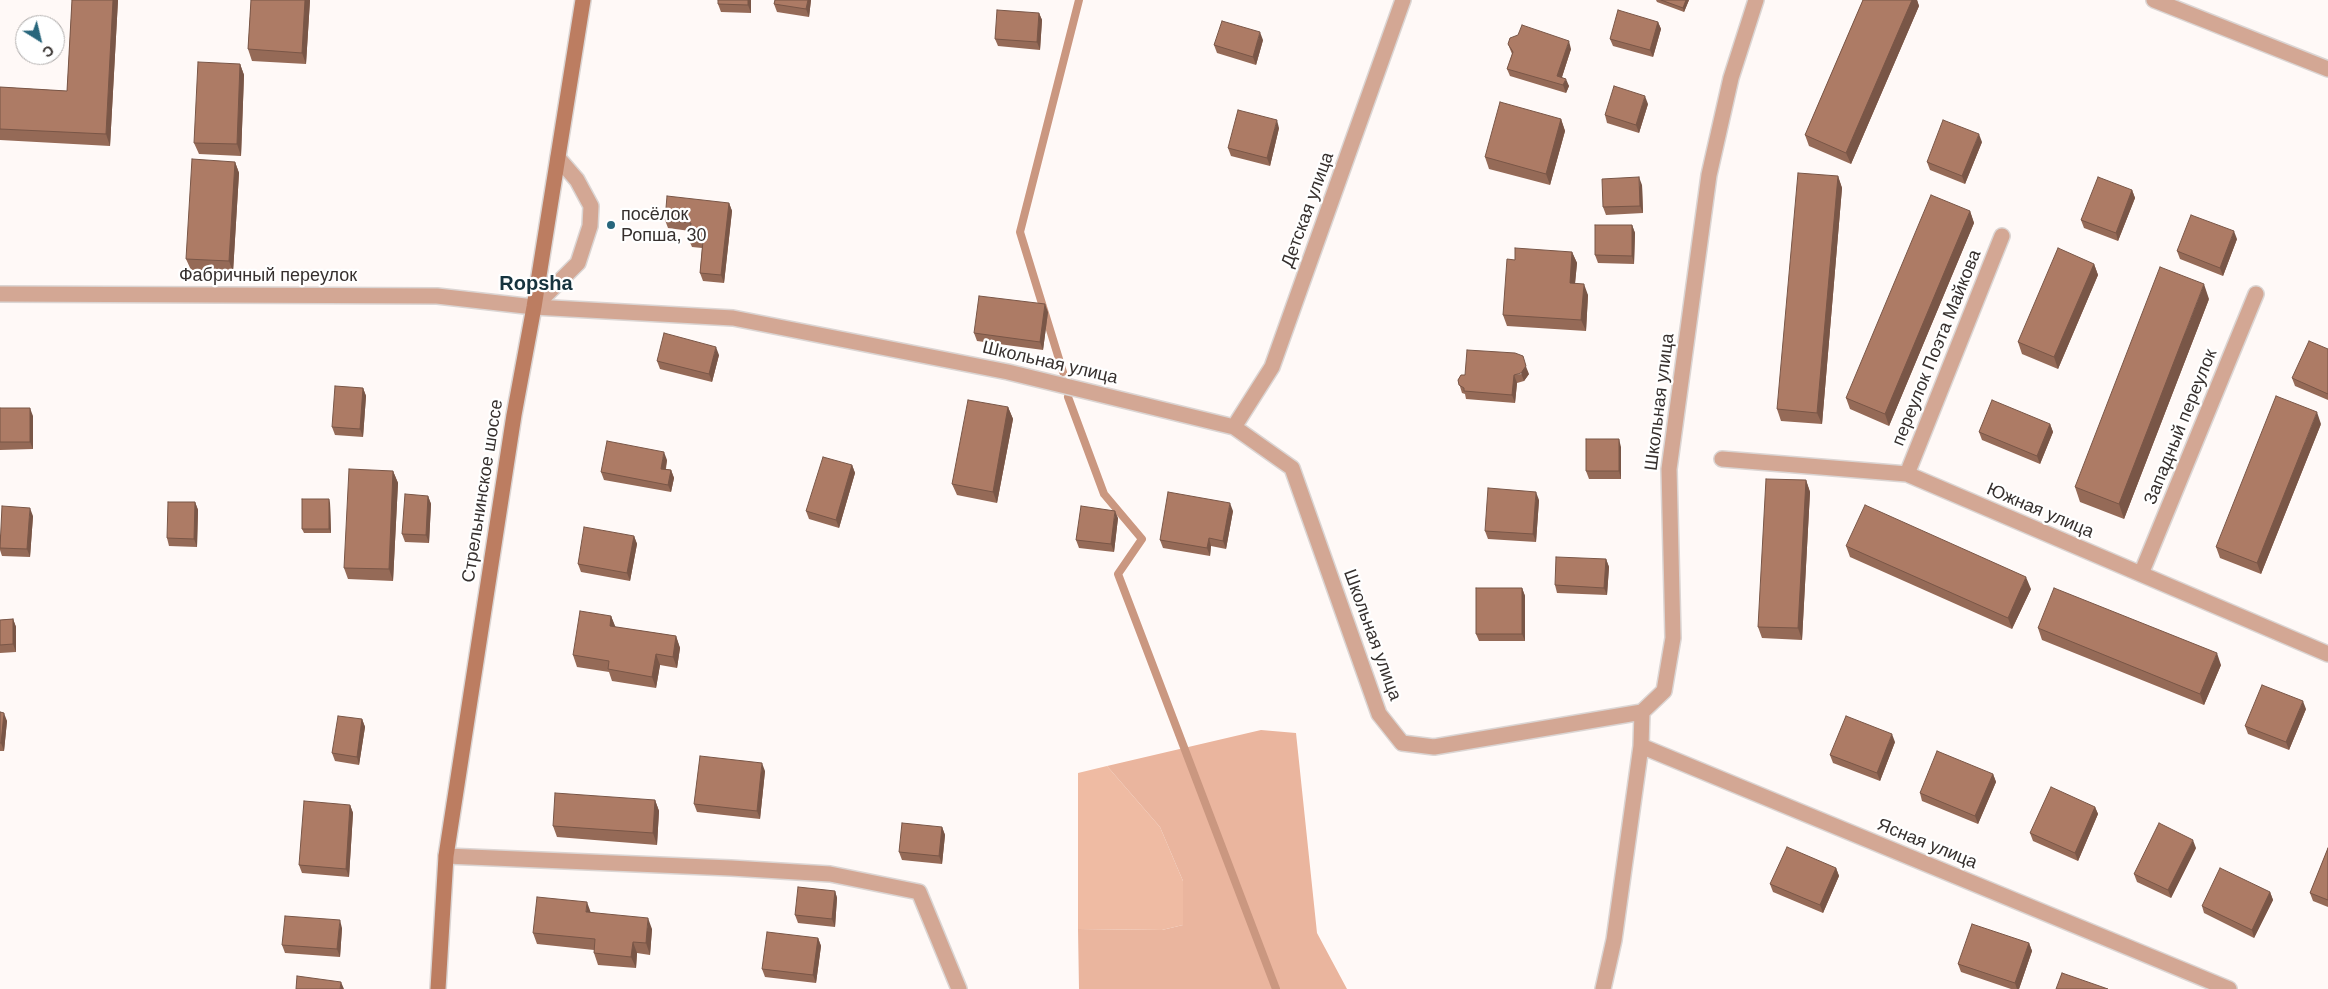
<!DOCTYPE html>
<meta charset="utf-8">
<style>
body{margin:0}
#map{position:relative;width:2328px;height:989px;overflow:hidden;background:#fff9f7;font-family:Helvetica,sans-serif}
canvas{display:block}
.north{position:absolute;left:15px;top:15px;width:50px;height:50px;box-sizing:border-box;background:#fff;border:1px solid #afacab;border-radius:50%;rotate:144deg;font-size:14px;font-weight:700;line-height:20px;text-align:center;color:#36302e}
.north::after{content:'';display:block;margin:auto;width:18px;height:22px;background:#28667c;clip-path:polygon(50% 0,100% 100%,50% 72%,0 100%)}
</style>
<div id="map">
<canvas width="2328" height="989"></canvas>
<div class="north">С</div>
</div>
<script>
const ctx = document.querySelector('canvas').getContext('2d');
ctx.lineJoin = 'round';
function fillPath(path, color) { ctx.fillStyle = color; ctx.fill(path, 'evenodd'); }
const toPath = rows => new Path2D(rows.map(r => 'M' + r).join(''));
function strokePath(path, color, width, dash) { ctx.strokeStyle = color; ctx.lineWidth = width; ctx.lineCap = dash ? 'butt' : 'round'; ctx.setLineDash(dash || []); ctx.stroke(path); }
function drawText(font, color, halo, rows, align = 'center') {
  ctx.font = font + ' Helvetica,sans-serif'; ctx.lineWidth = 4.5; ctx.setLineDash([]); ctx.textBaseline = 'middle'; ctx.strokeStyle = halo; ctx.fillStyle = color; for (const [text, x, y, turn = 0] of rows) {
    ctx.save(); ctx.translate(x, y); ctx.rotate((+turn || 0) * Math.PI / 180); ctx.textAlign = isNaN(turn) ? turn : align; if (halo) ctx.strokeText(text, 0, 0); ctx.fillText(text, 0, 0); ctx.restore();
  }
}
fillPath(toPath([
 [1107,766,1160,827,1183,881,1183,925,1162,930,1078,929,1078,773]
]), '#efbba3');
fillPath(toPath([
 [1261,730,1296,733,1317,933,1347,989,1079,989,1078,929,1162,930,1183,925,1183,881,1160,827,1107,766]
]), '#eab59e');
strokePath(toPath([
 [1063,372,1020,232,1079,0],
 [1068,397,1104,494,1142,539,1118,574,1276,989]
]), '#ca9780', 8);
const lane = toPath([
 [534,307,578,263,590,226,591,206,577,180,558,158]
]);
const street = toPath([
 [2154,0,2328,69],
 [0,294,437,296,534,307,733,318,1008,372,1234,427,1292,468,1379,714,1402,743,1434,747,1642,712,1664,691,1673,638,1669,469,1709,175,1731,78,1756,0],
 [1234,427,1272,367,1403,0],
 [1722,459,1907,474,2328,654],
 [1907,474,2002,236],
 [2141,574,2256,294],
 [1642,712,1641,746,2229,989],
 [446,856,731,868,830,874,919,892,959,989],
 [1603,989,1614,940,1641,746]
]);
const secondary = toPath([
 [438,989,446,856,514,415,534,307,583,0]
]);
strokePath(lane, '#dbd5d3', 18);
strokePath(street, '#dbd5d3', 18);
strokePath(secondary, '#dbd5d3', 18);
strokePath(lane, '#d3a794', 15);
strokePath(street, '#d3a794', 15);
strokePath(secondary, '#bc7d61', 15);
fillPath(toPath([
 [72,0,118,0,110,146,0,140,0,87,67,91],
 [251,0,310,0,306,64,252,61,248,49],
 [718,0,751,0,751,13,721,12,718,4],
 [775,0,811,0,809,17,777,12,774,4],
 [1656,0,1689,0,1684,12,1657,2],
 [1863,0,1917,0,1919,6,1851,164,1809,146,1805,135],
 [1039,13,1042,20,1040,50,998,46,995,39],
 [1658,22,1661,29,1653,57,1613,46,1610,39],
 [1263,40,1256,65,1217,53,1214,45],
 [1508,44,1571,49,1562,77,1569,86,1566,93,1510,76,1507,69,1512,54],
 [240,64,244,75,241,156,199,154,194,143],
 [1648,104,1639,133,1607,123,1605,115],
 [1561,119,1565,131,1550,185,1489,169,1485,157],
 [1279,128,1270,166,1231,156,1228,148],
 [1982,142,1965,184,1930,170,1927,162],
 [235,162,239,173,233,272,191,270,186,259],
 [1838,176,1842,188,1822,424,1781,421,1777,409],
 [1642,185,1643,213,1606,215,1603,207],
 [2132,190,2135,198,2118,241,2084,228,2081,220],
 [729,203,732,211,724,283,703,281,700,273,702,248,692,247,689,240,690,231,668,228,665,220],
 [1970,211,1974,223,1889,426,1850,409,1846,398],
 [1632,225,1635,233,1634,264,1598,263,1595,255],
 [2237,239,2223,276,2180,259,2177,251],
 [1572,252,1577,263,1575,283,1588,295,1586,331,1507,326,1503,315,1515,260],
 [2094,264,2098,275,2058,369,2022,354,2018,342],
 [2209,299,2124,519,2080,502,2075,487],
 [1048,312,1043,350,977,341,974,333],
 [2328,349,2328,400,2295,386,2292,378],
 [719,355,712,382,660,369,657,361],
 [1529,374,1524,381,1517,383,1515,403,1466,399,1465,394,1462,393,1458,380,1461,375],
 [363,388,366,396,363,437,335,435,332,427],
 [1008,407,1013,419,997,503,957,495,952,484],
 [0,408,33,416,33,449,0,450],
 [2050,424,2053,432,2040,464,1982,440,1979,432],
 [2321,424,2261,574,2220,558,2216,547],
 [1621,447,1621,479,1589,479,1586,471],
 [667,460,666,469,671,470,674,478,671,492,604,480,601,472],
 [852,465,855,473,839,528,809,519,806,511],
 [393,471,398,483,393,581,348,579,344,568],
 [1806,480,1810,492,1802,640,1762,638,1758,627],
 [428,496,431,504,429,543,405,542,402,534],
 [1539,500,1536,542,1488,539,1485,531],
 [195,502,198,510,197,547,169,546,167,538],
 [330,503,331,533,304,533,302,529],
 [1233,511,1226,549,1211,546,1210,556,1163,548,1160,540],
 [33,516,30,557,2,556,0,550,0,535],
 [1118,518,1114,552,1079,548,1076,540],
 [634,536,637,544,630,581,581,572,578,564],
 [1846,546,2031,589,2012,629,1850,557],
 [1606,559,1609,567,1607,595,1557,593,1555,585],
 [1522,588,1525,596,1525,641,1479,641,1476,634],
 [611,616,615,627,676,636,680,648,677,668,660,665,656,688,612,681,609,672,577,667,573,655],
 [13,619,16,627,16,652,0,653,0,620],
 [2038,628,2221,665,2204,705,2042,640],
 [2306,709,2289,750,2248,734,2245,726],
 [0,712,7,721,4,751,0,751],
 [362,719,365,727,359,765,335,761,332,753],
 [1895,742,1880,781,1833,763,1830,755],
 [765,771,760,819,697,812,694,804],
 [1993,774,1996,782,1978,824,1922,801,1920,793],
 [655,800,659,811,657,845,557,837,553,826],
 [350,805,353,813,349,877,302,873,299,865],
 [2095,807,2098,814,2078,861,2033,841,2030,833],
 [942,827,945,835,942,864,902,860,899,852],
 [2196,848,2171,898,2137,882,2134,874],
 [2328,848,2328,907,2313,901,2310,893],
 [1836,868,1839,876,1823,913,1773,892,1770,884],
 [835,891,837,898,835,927,798,923,795,915],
 [2270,892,2273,900,2254,938,2204,913,2202,906],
 [591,912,652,929,650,955,637,953,636,968,598,965,594,953,594,950,537,944,533,933],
 [342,928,340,957,285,953,282,945],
 [818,938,821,946,816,983,765,977,762,969],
 [2029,943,2032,951,2019,989,2011,989,1961,972,1958,964]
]), '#956a57');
fillPath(toPath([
 [113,0,118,0,110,146,106,134],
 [305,0,310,0,306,64,302,53],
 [748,0,751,0,751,13,748,5],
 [808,0,811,0,809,17,806,9],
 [1686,0,1689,0,1684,12,1683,8],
 [1912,0,1917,0,1919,6,1851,164,1846,153],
 [1039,13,1042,20,1040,50,1037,42],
 [1658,22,1661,29,1653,57,1650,50],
 [1260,32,1263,40,1256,65,1253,57],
 [1569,41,1571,49,1560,83,1557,76],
 [240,64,244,75,241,156,237,144],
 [1566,79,1569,86,1566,93,1563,85],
 [1645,96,1648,104,1639,133,1636,125],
 [1561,119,1565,131,1550,185,1546,174],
 [1277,120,1279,128,1270,166,1267,158],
 [1979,134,1982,142,1965,184,1962,176],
 [235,162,239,173,233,272,229,261],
 [1838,176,1842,188,1822,424,1817,413],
 [1639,177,1642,185,1643,213,1640,206],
 [2132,190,2135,198,2118,241,2116,233],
 [729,203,732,211,724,283,721,275],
 [1970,211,1974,223,1889,426,1885,414],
 [1632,225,1635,233,1634,264,1632,256],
 [2234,231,2237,239,2223,276,2220,268],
 [1572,252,1577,263,1574,294,1570,283],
 [2094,264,2098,275,2058,369,2054,357],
 [1584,284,1588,295,1586,331,1581,320],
 [2204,284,2209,299,2124,519,2119,504],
 [1045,304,1048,312,1043,350,1040,342],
 [716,347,719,355,712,382,709,374],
 [1525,364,1529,374,1524,381,1521,373],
 [1514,375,1517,383,1515,403,1512,395],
 [363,388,366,396,363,437,360,429],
 [1008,407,1013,419,997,503,993,492],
 [30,408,33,416,33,449,30,442],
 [2317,412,2321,424,2261,574,2257,563],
 [2050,424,2053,432,2040,464,2037,456],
 [1619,439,1621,447,1621,479,1619,471],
 [664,452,667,460,664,477,661,469],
 [852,465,855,473,839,528,836,520],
 [671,470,674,478,671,492,668,485],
 [393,471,398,483,393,581,389,569],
 [1806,480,1810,492,1802,640,1798,628],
 [1536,492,1539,500,1536,542,1533,534],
 [428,496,431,504,429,543,426,535],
 [329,499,330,503,331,533,329,529],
 [195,502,198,510,197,547,194,539],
 [1230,503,1233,511,1226,549,1223,541],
 [30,508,33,516,30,557,27,549],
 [1115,511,1118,518,1114,552,1111,544],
 [634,536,637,544,630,581,627,573],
 [1209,538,1211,546,1210,556,1207,548],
 [1606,559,1609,567,1607,595,1604,588],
 [2026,577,2031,589,2012,629,2008,618],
 [1522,588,1525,596,1525,641,1522,634],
 [611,616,616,628,610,626],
 [13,619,16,627,16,652,13,644],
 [676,636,680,648,677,668,673,657],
 [2217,653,2221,665,2204,705,2200,694],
 [656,654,660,665,656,688,652,677],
 [2303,701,2306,709,2289,750,2286,742],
 [4,713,7,721,4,751,1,743],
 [362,719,365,727,359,765,357,757],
 [1892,734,1895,742,1880,781,1877,773],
 [762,763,765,771,760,819,757,811],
 [1993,774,1996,782,1978,824,1975,816],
 [655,800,659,811,657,845,653,833],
 [350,805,353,813,349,877,346,869],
 [2095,807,2098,814,2078,861,2075,853],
 [942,827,945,835,942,864,939,856],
 [2193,840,2196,848,2171,898,2168,890],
 [1836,868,1839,876,1823,913,1820,905],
 [835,891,837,898,835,927,832,919],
 [2270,892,2273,900,2254,938,2252,930],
 [587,902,591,913,586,912],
 [648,918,652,929,650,955,646,943],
 [340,920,342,928,340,957,337,949],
 [818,938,821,946,816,983,813,975],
 [633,942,637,953,636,968,631,957],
 [2029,943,2032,951,2019,989,2017,989,2015,983],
 [341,982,344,989,340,989]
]), '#795647');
const building = toPath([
 [72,0,113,0,106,134,0,129,0,87,67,91,72,0],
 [251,0,305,0,302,53,248,49,251,0],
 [718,0,748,0,748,5,718,4,718,0],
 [775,0,808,0,806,9,774,4,775,0],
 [1661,0,1686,0,1683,8,1661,0],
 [1863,0,1912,0,1846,153,1805,135,1863,0],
 [997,10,1039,13,1037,42,995,39,997,10],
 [1618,10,1658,22,1650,50,1610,39,1618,10],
 [1222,21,1260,32,1253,57,1214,45,1222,21],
 [1522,25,1569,41,1557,76,1566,79,1563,85,1507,69,1513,52,1508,44,1510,38,1518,35,1522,25],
 [198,62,240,64,237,144,194,143,198,62],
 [1614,86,1645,96,1636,125,1605,115,1614,86],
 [1500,102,1561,119,1546,174,1485,157,1500,102],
 [1238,110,1277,120,1267,158,1228,148,1238,110],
 [1943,120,1979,134,1962,176,1927,162,1943,120],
 [192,159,235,162,229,261,186,259,192,159],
 [1798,173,1838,176,1817,413,1777,409,1798,173],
 [1639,177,1640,206,1603,207,1602,179,1639,177],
 [2098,177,2132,190,2116,233,2081,220,2098,177],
 [1931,195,1970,211,1885,414,1846,398,1931,195],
 [667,196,729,203,721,275,700,273,703,241,689,240,691,223,665,220,667,196],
 [2191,215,2234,231,2220,268,2177,251,2191,215],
 [1595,225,1632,225,1632,256,1595,255,1595,225],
 [1515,248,1572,252,1570,283,1584,284,1581,320,1503,315,1507,259,1515,260,1515,248],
 [2058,248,2094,264,2054,357,2018,342,2058,248],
 [2160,267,2204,284,2119,504,2075,487,2160,267],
 [979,296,1045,304,1040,342,974,333,979,296],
 [664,333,716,347,709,374,657,361,664,333],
 [2309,341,2328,349,2328,394,2292,378,2309,341],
 [1467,350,1515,353,1523,356,1526,366,1521,373,1514,375,1512,395,1464,391,1464,388,1459,385,1458,380,1461,375,1465,375,1467,350],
 [335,386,363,388,360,429,332,427,335,386],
 [2276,396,2317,412,2257,563,2216,547,2276,396],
 [968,400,1008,407,993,492,952,484,968,400],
 [1992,400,2050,424,2037,456,1979,432,1992,400],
 [0,408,30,408,30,442,0,442,0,408],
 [1586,439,1619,439,1619,471,1586,471,1586,439],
 [607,441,664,452,661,469,671,470,668,485,601,472,607,441],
 [823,457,852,465,836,520,806,511,823,457],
 [349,469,393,471,389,569,344,568,349,469],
 [1766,479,1806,480,1798,628,1758,627,1766,479],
 [1488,488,1536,492,1533,534,1485,531,1488,488],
 [1168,492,1230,503,1223,541,1209,538,1207,548,1160,540,1168,492],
 [405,494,428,496,426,535,402,534,405,494],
 [302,499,329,499,329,529,302,529,302,499],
 [168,502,195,502,194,539,167,538,168,502],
 [1865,505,2026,577,2008,618,1846,546,1865,505],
 [2,506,30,508,27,549,0,548,2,506],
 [1081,506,1115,511,1111,544,1076,540,1081,506],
 [584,527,634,536,627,573,578,564,584,527],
 [1556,557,1606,559,1604,588,1555,585,1556,557],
 [1476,588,1522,588,1522,634,1476,634,1476,588],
 [2054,588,2217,653,2200,694,2038,628,2054,588],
 [580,611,611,616,610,626,676,636,673,657,656,654,652,677,608,669,609,661,573,655,580,611],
 [13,619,13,644,0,645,0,620,13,619],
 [2262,685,2303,701,2286,742,2245,726,2262,685],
 [0,712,4,713,1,743,0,743,0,712],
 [338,716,362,719,357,757,332,753,338,716],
 [1846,716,1892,734,1877,773,1830,755,1846,716],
 [1937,751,1993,774,1975,816,1920,793,1937,751],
 [700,756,762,763,757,811,694,804,700,756],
 [2051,787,2095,807,2075,853,2030,833,2051,787],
 [555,793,655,800,653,833,553,826,555,793],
 [304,801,350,805,346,869,299,865,304,801],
 [902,823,942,827,939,856,899,852,902,823],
 [2159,823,2193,840,2168,890,2134,874,2159,823],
 [1787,847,1836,868,1820,905,1770,884,1787,847],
 [2328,848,2328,900,2310,893,2328,848],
 [2220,868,2270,892,2252,930,2202,906,2220,868],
 [798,887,835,891,832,919,795,915,798,887],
 [537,897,587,902,586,912,648,918,646,943,633,942,631,957,594,953,595,939,533,933,537,897],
 [285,916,340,920,337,949,282,945,285,916],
 [1972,924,2029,943,2015,983,1958,964,1972,924],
 [767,932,818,938,813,975,762,969,767,932],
 [2062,973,2108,989,2056,989,2062,973],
 [297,976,341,982,340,989,296,989,297,976]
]);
fillPath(building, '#ad7b65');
strokePath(building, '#795647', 1);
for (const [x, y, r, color] of [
 [611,225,5,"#28667c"]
]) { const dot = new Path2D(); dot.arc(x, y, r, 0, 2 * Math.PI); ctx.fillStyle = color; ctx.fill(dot); strokePath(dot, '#fff', 2); }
drawText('18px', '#36302e', '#fff', [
 ["Детская улица",1308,210,-70],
 ["Фабричный переулок",268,276],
 ["переулок Поэта Майкова",1937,348,-68],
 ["Школьная улица",1050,363,13],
 ["Школьная улица",1660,402,-83],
 ["Западный переулок",2181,427,-68],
 ["Стрельнинское шоссе",483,491,-81],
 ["Южная улица",2040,511,23],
 ["Школьная улица",1372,635,70],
 ["Ясная улица",1927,844,22]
]);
drawText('18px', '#36302e', '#fff', [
 ["посёлок",621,215],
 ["Ропша, 30",621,236]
], 'left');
drawText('bold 20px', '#16333e', '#fff', [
 ["Ropsha",536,284]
]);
</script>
